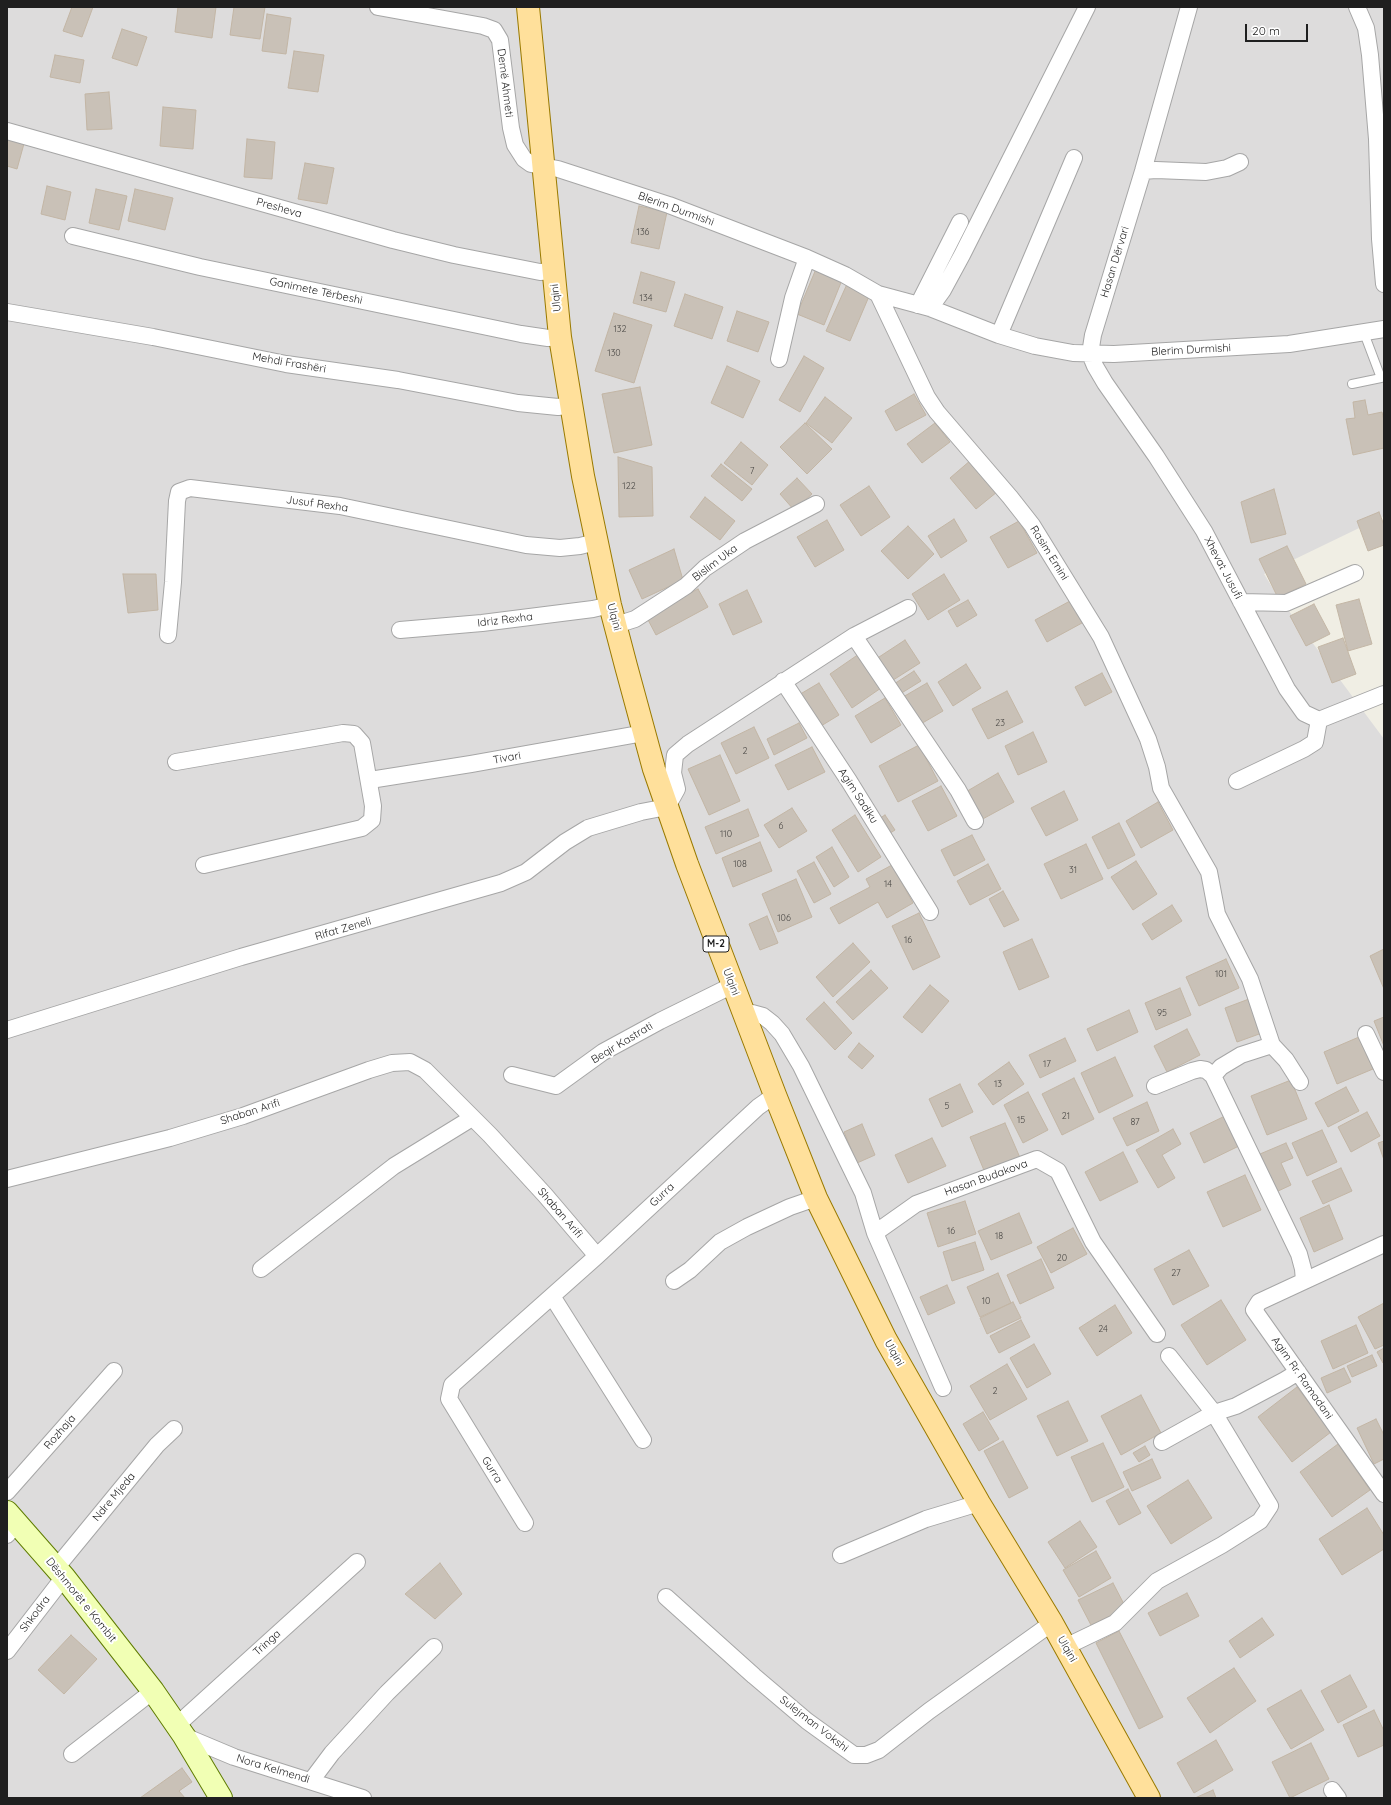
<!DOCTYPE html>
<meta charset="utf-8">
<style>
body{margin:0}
#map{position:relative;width:1391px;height:1805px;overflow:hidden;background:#f0eee4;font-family:Quicksand,sans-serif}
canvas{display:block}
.frame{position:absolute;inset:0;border:8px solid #1f1f1f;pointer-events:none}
.scale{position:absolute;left:1245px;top:24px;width:63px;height:18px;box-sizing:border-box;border:2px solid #1f1f1f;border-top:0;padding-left:5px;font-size:12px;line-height:14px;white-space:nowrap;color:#1f1f1f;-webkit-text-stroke:3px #fff;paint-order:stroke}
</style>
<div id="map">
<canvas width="1391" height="1805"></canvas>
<div class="frame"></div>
<div class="scale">20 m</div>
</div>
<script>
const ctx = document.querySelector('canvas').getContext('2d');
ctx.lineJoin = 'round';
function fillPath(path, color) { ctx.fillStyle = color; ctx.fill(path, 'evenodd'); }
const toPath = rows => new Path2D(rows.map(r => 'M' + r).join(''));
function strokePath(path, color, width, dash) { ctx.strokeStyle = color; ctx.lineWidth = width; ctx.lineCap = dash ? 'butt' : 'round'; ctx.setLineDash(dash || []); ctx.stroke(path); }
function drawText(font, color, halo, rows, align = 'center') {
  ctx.font = font + ' Quicksand,sans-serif'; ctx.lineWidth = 4; ctx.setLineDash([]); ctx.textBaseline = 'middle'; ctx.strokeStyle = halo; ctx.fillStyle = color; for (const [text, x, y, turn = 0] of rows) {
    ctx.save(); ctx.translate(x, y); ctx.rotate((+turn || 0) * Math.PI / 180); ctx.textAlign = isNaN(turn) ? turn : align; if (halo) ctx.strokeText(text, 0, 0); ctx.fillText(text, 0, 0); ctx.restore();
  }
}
fillPath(toPath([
 [7,7,1384,7,1384,516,1264,574,1277,595,1384,739,1384,1798,7,1798]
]), '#dddcdc');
const building = toPath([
 [72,7,93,7,82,37,63,31,72,7],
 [178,7,216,7,212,38,175,32,178,7],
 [234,7,265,7,260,39,230,35,234,7],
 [267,14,291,18,286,54,262,51,267,14],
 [122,29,147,37,137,66,112,58,122,29],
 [294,51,324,55,318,92,288,88,294,51],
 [55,55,84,60,80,83,50,77,55,55],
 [109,92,112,129,87,130,85,94,109,92],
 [163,107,196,110,193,149,160,146,163,107],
 [7,135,25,140,17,169,7,166,7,135],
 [247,139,275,142,272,179,244,177,247,139],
 [305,163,334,168,327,204,298,199,305,163],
 [47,186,71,192,65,220,41,214,47,186],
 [96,189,127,196,119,230,89,223,96,189],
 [135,189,173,198,165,230,128,221,135,189],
 [639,206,667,212,659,249,631,243,639,206],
 [816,269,842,280,824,325,797,314,816,269],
 [641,272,675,282,666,312,633,303,641,272],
 [847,284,870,294,850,341,826,331,847,284],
 [685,294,723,307,712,339,674,326,685,294],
 [737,311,769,322,758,352,727,341,737,311],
 [614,313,652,325,634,383,595,371,614,313],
 [804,356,824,368,800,412,779,400,804,356],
 [727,366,760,381,743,418,711,403,727,366],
 [640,387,652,445,614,453,602,394,640,387],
 [914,394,926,415,896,431,885,411,914,394],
 [825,397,852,418,832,443,806,423,825,397],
 [1365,400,1368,415,1382,412,1384,421,1384,448,1353,455,1346,419,1355,418,1353,402,1365,400],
 [805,423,832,449,807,474,780,447,805,423],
 [935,423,950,442,922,463,907,444,935,423],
 [741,442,768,465,752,485,724,463,741,442],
 [618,457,652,467,653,516,619,517,618,457],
 [971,460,997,492,976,509,950,478,971,460],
 [721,464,752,489,742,501,711,476,721,464],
 [797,478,812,494,794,510,780,494,797,478],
 [869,486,890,517,861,536,840,505,869,486],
 [1274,489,1286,534,1251,543,1241,502,1274,489],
 [705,497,735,521,720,540,690,517,705,497],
 [1379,512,1384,525,1384,545,1368,551,1357,521,1379,512],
 [954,519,967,541,941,558,928,536,954,519],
 [827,520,844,550,815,567,797,537,827,520],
 [1019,521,1037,553,1008,568,990,537,1019,521],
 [908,526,934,554,908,579,881,551,908,526],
 [1287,546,1306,584,1278,598,1259,559,1287,546],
 [674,549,683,580,642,599,629,570,674,549],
 [123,574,156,574,158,610,128,613,123,574],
 [944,574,960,600,928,620,912,594,944,574],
 [698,589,708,607,656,635,646,616,698,589],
 [747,590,762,622,733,635,719,604,747,590],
 [1359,599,1372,644,1348,651,1336,605,1359,599],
 [968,600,977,615,957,627,948,611,968,600],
 [1070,601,1082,623,1047,642,1035,620,1070,601],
 [1314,604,1330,634,1306,646,1290,616,1314,604],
 [1343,638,1356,674,1332,683,1318,647,1343,638],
 [905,640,920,663,890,682,876,659,905,640],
 [859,654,881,688,852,708,830,674,859,654],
 [966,664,981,688,953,706,938,682,966,664],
 [914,671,921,681,900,694,894,684,914,671],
 [1102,673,1112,692,1085,706,1075,687,1102,673],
 [819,683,839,715,816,729,797,696,819,683],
 [927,683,943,711,919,725,903,697,927,683],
 [1007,691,1023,722,988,739,972,709,1007,691],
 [885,698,901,725,871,743,855,716,885,698],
 [799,723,807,738,774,755,767,739,799,723],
 [754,727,769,758,736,774,721,743,754,727],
 [1033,732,1047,762,1018,775,1005,746,1033,732],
 [919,745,938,781,898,802,879,766,919,745],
 [812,747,825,772,788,790,775,765,812,747],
 [720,755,740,801,709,815,688,769,720,755],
 [998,773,1014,802,979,821,964,793,998,773],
 [941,786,957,816,928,831,912,801,941,786],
 [1064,791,1078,820,1046,836,1031,808,1064,791],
 [1158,802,1173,830,1141,848,1126,821,1158,802],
 [792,808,807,831,779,848,764,825,792,808],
 [748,809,759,836,716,854,705,827,748,809],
 [855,815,881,857,858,872,832,830,855,815],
 [885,815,895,830,887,835,877,820,885,815],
 [1119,823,1135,855,1108,869,1092,837,1119,823],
 [972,835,985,860,954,876,941,850,972,835],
 [760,842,772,871,733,887,722,858,760,842],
 [1086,844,1103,879,1061,899,1044,864,1086,844],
 [832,847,849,877,834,887,816,857,832,847],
 [1136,861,1157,894,1133,910,1111,877,1136,861],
 [814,862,831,894,814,903,797,871,814,862],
 [988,864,1001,889,970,905,957,881,988,864],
 [892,865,913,903,887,918,878,902,839,924,830,908,870,887,866,879,892,865],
 [796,879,812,917,778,932,762,894,796,879],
 [1003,891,1019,920,1004,927,989,899,1003,891],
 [1172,905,1182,921,1152,940,1142,924,1172,905],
 [919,913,940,957,913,970,892,926,919,913],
 [767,916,778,943,760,950,749,924,767,916],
 [1032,939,1049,977,1019,990,1003,952,1032,939],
 [853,943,870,962,833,997,816,977,853,943],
 [1384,949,1384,989,1370,956,1384,949],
 [1226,959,1239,988,1199,1006,1186,977,1226,959],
 [871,970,888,988,853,1020,836,1002,871,970],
 [930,985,949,1001,922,1033,903,1017,930,985],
 [1180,988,1191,1015,1156,1030,1145,1003,1180,988],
 [1249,999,1262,1033,1237,1042,1225,1008,1249,999],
 [824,1002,852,1033,835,1050,806,1019,824,1002],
 [1129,1010,1138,1032,1097,1051,1087,1029,1129,1010],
 [1384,1017,1384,1046,1374,1021,1384,1017],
 [1187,1029,1200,1055,1167,1072,1154,1046,1187,1029],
 [1359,1037,1373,1069,1337,1084,1324,1052,1359,1037],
 [1065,1038,1076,1061,1040,1078,1029,1055,1065,1038],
 [859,1043,874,1056,862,1069,848,1057,859,1043],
 [1115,1057,1133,1096,1099,1113,1081,1073,1115,1057],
 [1009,1062,1024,1084,993,1105,978,1084,1009,1062],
 [1074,1078,1094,1119,1062,1135,1042,1094,1074,1078],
 [1291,1080,1307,1119,1267,1135,1251,1096,1291,1080],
 [960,1084,973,1112,942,1127,929,1099,960,1084],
 [1346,1087,1359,1111,1328,1127,1315,1103,1346,1087],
 [1028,1092,1048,1130,1023,1143,1004,1105,1028,1092],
 [1147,1102,1159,1131,1127,1146,1113,1118,1147,1102],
 [1367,1112,1380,1136,1351,1152,1338,1127,1367,1112],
 [1227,1115,1241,1145,1204,1163,1190,1133,1227,1115],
 [1005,1123,1021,1160,986,1175,970,1137,1005,1123],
 [862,1124,875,1155,857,1163,844,1132,862,1124],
 [1173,1129,1181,1144,1162,1155,1175,1178,1158,1188,1136,1150,1173,1129],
 [1322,1130,1337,1162,1307,1176,1292,1143,1322,1130],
 [932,1138,946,1166,908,1183,895,1155,932,1138],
 [1384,1141,1384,1160,1378,1143,1384,1141],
 [1286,1143,1293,1158,1281,1163,1291,1185,1276,1192,1260,1154,1286,1143],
 [1123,1152,1138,1182,1100,1201,1085,1172,1123,1152],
 [1341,1168,1352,1191,1323,1204,1312,1181,1341,1168],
 [1245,1175,1261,1210,1223,1227,1207,1192,1245,1175],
 [965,1201,976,1234,938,1247,927,1213,965,1201],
 [1329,1205,1343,1239,1314,1252,1300,1218,1329,1205],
 [1019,1213,1032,1243,991,1260,978,1231,1019,1213],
 [1073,1228,1087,1254,1051,1273,1037,1247,1073,1228],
 [975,1242,984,1270,952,1281,943,1252,975,1242],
 [1189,1250,1209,1286,1173,1305,1154,1269,1189,1250],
 [1041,1259,1054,1288,1020,1304,1007,1275,1041,1259],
 [998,1273,1011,1303,980,1317,967,1287,998,1273],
 [947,1285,955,1303,928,1315,920,1297,947,1285],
 [1221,1300,1246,1340,1207,1365,1181,1325,1221,1300],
 [1013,1302,1021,1318,987,1334,980,1318,1013,1302],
 [1384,1303,1384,1345,1375,1349,1358,1317,1384,1303],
 [1115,1305,1132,1333,1097,1356,1079,1328,1115,1305],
 [1021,1320,1030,1337,999,1353,990,1336,1021,1320],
 [1356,1325,1368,1353,1333,1369,1321,1341,1356,1325],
 [1034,1344,1051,1374,1027,1388,1010,1358,1034,1344],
 [1384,1348,1384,1362,1383,1363,1377,1352,1384,1348],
 [1372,1355,1377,1366,1352,1377,1347,1366,1372,1355],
 [1007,1364,1027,1399,990,1420,970,1386,1007,1364],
 [1344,1368,1351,1382,1327,1393,1321,1378,1344,1368],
 [1297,1387,1331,1432,1292,1462,1258,1417,1297,1387],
 [1141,1395,1161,1433,1121,1455,1101,1416,1141,1395],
 [1068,1401,1088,1441,1057,1456,1037,1416,1068,1401],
 [983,1412,999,1439,979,1451,963,1424,983,1412],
 [1376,1419,1384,1435,1384,1459,1374,1464,1357,1428,1376,1419],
 [1003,1441,1028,1488,1009,1498,984,1451,1003,1441],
 [1103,1443,1124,1487,1092,1502,1071,1457,1103,1443],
 [1338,1444,1370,1490,1332,1517,1300,1472,1338,1444],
 [1145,1446,1150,1455,1139,1462,1133,1453,1145,1446],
 [1152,1459,1161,1478,1132,1491,1123,1472,1152,1459],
 [1188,1480,1212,1518,1171,1544,1147,1506,1188,1480],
 [1128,1489,1141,1513,1119,1525,1106,1501,1128,1489],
 [1367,1508,1384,1535,1384,1549,1342,1575,1319,1539,1367,1508],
 [1080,1521,1097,1547,1065,1568,1048,1542,1080,1521],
 [1096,1551,1111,1578,1079,1597,1063,1570,1096,1551],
 [440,1563,462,1594,435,1619,405,1594,440,1563],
 [1113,1583,1126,1608,1091,1625,1078,1600,1113,1583],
 [1187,1593,1199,1616,1160,1636,1148,1613,1187,1593],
 [1262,1618,1274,1635,1240,1658,1229,1641,1262,1618],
 [1119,1631,1163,1717,1139,1729,1096,1643,1119,1631],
 [71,1635,97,1659,64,1694,38,1670,71,1635],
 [1234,1668,1256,1701,1210,1733,1187,1698,1234,1668],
 [1350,1675,1367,1707,1338,1723,1321,1691,1350,1675],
 [1301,1690,1324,1730,1291,1749,1267,1709,1301,1690],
 [1374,1710,1384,1731,1384,1745,1358,1757,1343,1725,1374,1710],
 [1216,1740,1233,1770,1194,1793,1177,1763,1216,1740],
 [1311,1743,1329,1779,1290,1798,1272,1762,1311,1743],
 [182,1768,192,1782,179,1791,185,1798,140,1798,182,1768],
 [1213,1790,1216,1798,1195,1798,1213,1790]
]);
fillPath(building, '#c9c1b7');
strokePath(building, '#c3b6a5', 1);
const service = toPath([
 [1352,384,1381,378,1364,333]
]);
const minor = toPath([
 [378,7,483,26,494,30,500,40,511,128,515,145,524,159,531,164,558,169,669,205,807,258,845,275,878,294,930,308,999,335,1035,346,1073,353,1114,354,1289,344,1384,329],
 [1189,7,1143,171,1093,335,1090,354,1095,366,1105,383,1156,456,1204,531,1287,689,1304,713,1319,720,1384,694],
 [1357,7,1366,28,1370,55,1377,139,1380,239,1384,284],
 [7,131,393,240,454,255,540,272,553,271],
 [1143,171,1156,170,1206,172,1227,168,1240,162],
 [73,236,200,267,521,334,548,338,560,337],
 [878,294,927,397,937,412,1010,497,1032,525,1101,637,1148,739,1157,767,1161,788,1209,872,1217,914,1250,979,1272,1045,1241,1055,1221,1067,1213,1076,1299,1254,1303,1269,1304,1281],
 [918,305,960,222],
 [930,308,943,290,962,255,1087,7],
 [7,312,153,337,286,364,398,380,518,403,558,407,571,405],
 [999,335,1074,158],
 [779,359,793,298,807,258],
 [1241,602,1286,603,1355,573],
 [616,625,635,619,686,586,705,568,745,541,816,504],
 [400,630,482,623,593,609,610,605],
 [168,635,173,582,177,501,179,492,190,488,340,506,526,545,560,548,580,546,596,542],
 [854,636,958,790,975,821],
 [783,681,849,781,930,912],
 [176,762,343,733,354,734,362,743,373,806,372,820,362,828,204,865],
 [370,780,471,764,644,733],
 [1237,781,1304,749,1315,742,1319,720],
 [744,1015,752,1013,763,1016,772,1023,782,1034,801,1066,863,1193,875,1233],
 [7,1030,241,957,501,883,526,872,565,842,588,828,641,812,667,807,677,789,673,773,675,755,688,744,854,636,908,608],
 [1366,1034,1384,1072],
 [1272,1045,1286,1060,1300,1082],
 [512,1075,556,1086,603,1052,660,1021,733,985],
 [1155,1086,1192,1071,1200,1069,1206,1070,1213,1076],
 [7,1179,170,1138,243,1116,369,1070,392,1063,410,1062,425,1070,490,1135,545,1195,597,1256],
 [1384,1244,1259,1302,1254,1310,1384,1494],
 [261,1269,394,1166,472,1118],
 [674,1281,690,1270,720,1242,747,1227,790,1207,816,1198],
 [552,1296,643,1440],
 [943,1388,875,1233,916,1204,1037,1159,1058,1171,1093,1242,1157,1334],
 [1162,1442,1214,1413,1236,1406,1285,1380,1298,1372],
 [7,1492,114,1371],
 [525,1523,449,1399,452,1385,597,1256,758,1107,775,1095],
 [7,1535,17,1523],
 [841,1555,926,1519,979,1503],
 [56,1568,157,1445,174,1429],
 [666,1597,754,1676,807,1721,854,1755,866,1755,879,1750,929,1711,1052,1623],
 [1065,1647,1115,1623,1157,1581,1222,1545,1260,1521,1270,1506,1214,1413,1169,1356],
 [7,1651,64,1577],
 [177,1725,357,1562],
 [184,1736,234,1757,363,1798],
 [72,1754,153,1691],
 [311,1781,332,1753,387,1693,434,1647],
 [1332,1790,1338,1798]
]);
const secondary = toPath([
 [7,1512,64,1577,153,1691,184,1736,221,1798]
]);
const primary = toPath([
 [528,7,560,337,583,476,610,605,626,666,654,769,687,864,775,1095,816,1198,886,1340,979,1503,1052,1623,1149,1798]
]);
strokePath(service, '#a6a6a6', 10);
strokePath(minor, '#a6a6a6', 18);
strokePath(secondary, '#5f7c00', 24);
strokePath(primary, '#9a7a00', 24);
strokePath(service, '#fff', 8);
strokePath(minor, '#fff', 16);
strokePath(secondary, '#f1ffb4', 22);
strokePath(primary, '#ffe09b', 22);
drawText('9px', '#4a4845', null, [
 ["136",643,232],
 ["134",646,298],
 ["132",620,329],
 ["130",614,353],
 ["7",752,471],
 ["122",629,486],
 ["23",1000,723],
 ["2",745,751],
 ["6",781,826],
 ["110",726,834],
 ["108",740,864],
 ["31",1073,870],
 ["14",888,884],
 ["106",784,918],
 ["16",908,940],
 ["101",1221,974],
 ["95",1162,1013],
 ["17",1047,1064],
 ["13",998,1084],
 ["5",947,1106],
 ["21",1066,1116],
 ["15",1021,1120],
 ["87",1135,1122],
 ["16",951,1231],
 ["18",999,1236],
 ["20",1062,1258],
 ["27",1176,1273],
 ["10",986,1301],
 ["24",1103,1329],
 ["2",995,1391]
]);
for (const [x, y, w] of [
 [716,944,26]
]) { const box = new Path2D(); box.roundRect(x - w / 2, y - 8, w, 16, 3); ctx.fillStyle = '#fff'; ctx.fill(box); strokePath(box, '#1f1f1f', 1); }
drawText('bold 10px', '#1f1f1f', null, [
 ["M-2",716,944]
]);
drawText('11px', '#1f1f1f', '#fff', [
 ["Demë Ahmeti",505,83,83],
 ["Presheva",279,208,16],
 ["Blerim Durmishi",676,209,20],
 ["Hasan Dërvari",1115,262,-73],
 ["Ganimete Tërbeshi",316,291,12],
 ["Ulqini",556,298,-96],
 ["Blerim Durmishi",1191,350,-3],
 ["Mehdi Frashëri",289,363,10],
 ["Jusuf Rexha",317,504,8],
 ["Rasim Emini",1049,553,58],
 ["Bislim Uka",715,563,-37],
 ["Xhevat Jusufi",1223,568,62],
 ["Ulqini",614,617,75],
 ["Idriz Rexha",505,620,-7],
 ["Tivari",507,758,-10],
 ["Agim Sadiku",858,796,57],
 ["Rifat Zeneli",343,929,-16],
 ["Ulqini",731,982,69],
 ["Beqir Kastrati",622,1043,-31],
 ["Shaban Arifi",250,1112,-18],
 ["Hasan Budakova",986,1178,-20],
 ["Gurra",662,1195,-43],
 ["Shaban Arifi",560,1213,49],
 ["Ulqini",894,1353,61],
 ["Agim Rr. Ramadani",1302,1378,55],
 ["Rozhaja",60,1432,-49],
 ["Gurra",492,1470,58],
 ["Ndre Mjeda",114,1497,-50],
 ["Dëshmorët e Kombit",81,1600,51],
 ["Shkodra",35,1614,-53],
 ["Tringa",267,1643,-42],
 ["Ulqini",1067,1649,60],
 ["Sulejman Vokshi",814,1724,38],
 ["Nora Kelmendi",273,1769,17]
]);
</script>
